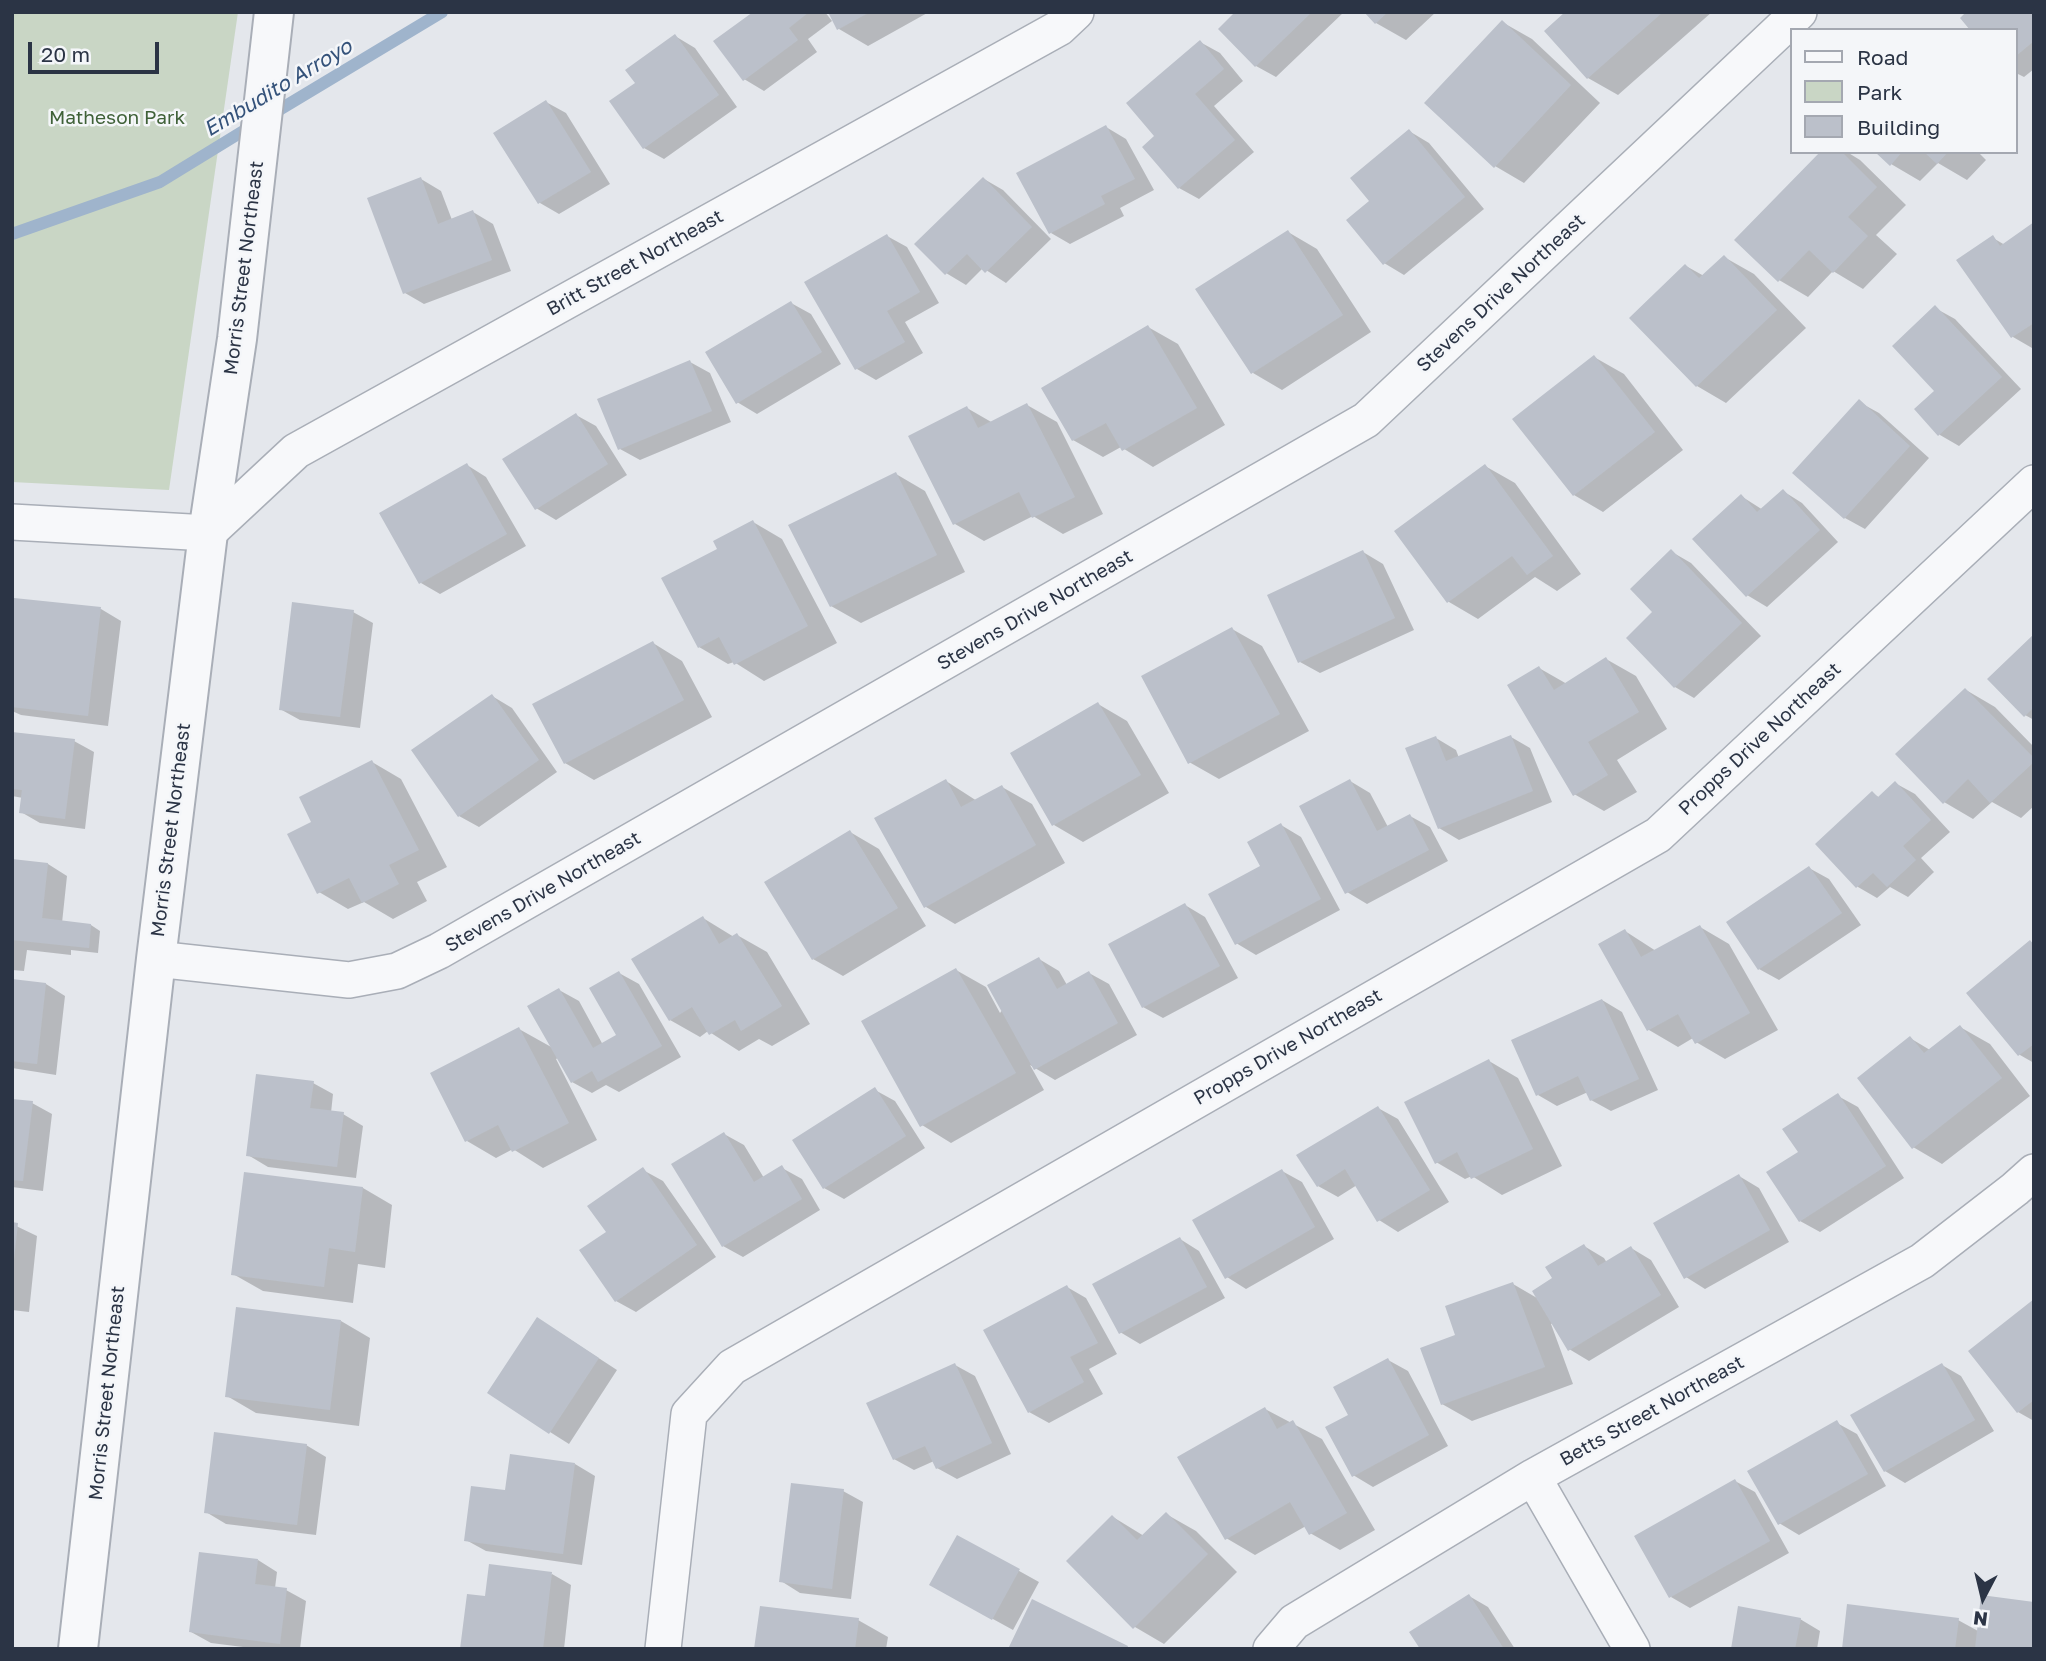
<!DOCTYPE html>
<style>
body{margin:0}
#map{position:relative;width:2046px;height:1661px;overflow:hidden;background:#e4e7ec;font-family:"Golos Text",sans-serif}
canvas{display:block}
.frame{position:absolute;inset:0;border:14px solid #2b3445;pointer-events:none}
.legend{position:absolute;left:1790px;top:28px;width:228px;height:126px;box-sizing:border-box;background:#f4f6f9;border:2px solid #a4a8b1;margin:0;padding:9px 12px;list-style:none;font-size:21px;color:#2b3445}
.legend li{display:flex;align-items:center;gap:14px;height:35px}
.legend b{width:35px;border:2px solid #a4a8b1}
.north{position:absolute;left:1948px;top:1563px;width:70px;height:70px;-webkit-text-stroke:5px #f4f6f9;paint-order:stroke;rotate:187deg;font-size:19px;font-weight:700;line-height:28px;text-align:center;color:#2b3445}
.north::after{content:'';display:block;margin:auto;width:24px;height:32px;background:#2b3445;clip-path:polygon(50% 0,100% 100%,50% 72%,0 100%)}
.scale{position:absolute;left:28px;top:42px;width:131px;height:32px;box-sizing:border-box;border:4px solid #2b3445;border-top:0;padding-left:9px;font-size:21px;line-height:24px;white-space:nowrap;color:#2b3445;-webkit-text-stroke:5px #f4f6f9;paint-order:stroke}
</style>
<div id="map">
<canvas width="2046" height="1661"></canvas>
<div class="frame"></div>
<ul class="legend">
<li><b style="height:9px;background:#f7f8fa"></b>Road</li>
<li><b style="height:19px;background:#c9d6c5"></b>Park</li>
<li><b style="height:19px;background:#bbc0ca"></b>Building</li>
</ul>
<div class="north">N</div>
<div class="scale">20 m</div>
</div>
<script>
const ctx = document.querySelector('canvas').getContext('2d');
ctx.lineJoin = 'round';
function fillPath(path, color) { ctx.fillStyle = color; ctx.fill(path, 'evenodd'); }
const toPath = rows => new Path2D(rows.map(r => 'M' + r).join(''));
function strokePath(path, color, width, dash) { ctx.strokeStyle = color; ctx.lineWidth = width; ctx.lineCap = dash ? 'butt' : 'round'; ctx.setLineDash(dash || []); ctx.stroke(path); }
function drawText(font, color, halo, rows, align = 'center') {
  ctx.font = font + ' "Golos Text",sans-serif'; ctx.lineWidth = 5; ctx.setLineDash([]); ctx.textBaseline = 'middle'; ctx.strokeStyle = halo; ctx.fillStyle = color; for (const [text, x, y, turn = 0] of rows) {
    ctx.save(); ctx.translate(x, y); ctx.rotate((+turn || 0) * Math.PI / 180); ctx.textAlign = isNaN(turn) ? turn : align; if (halo) ctx.strokeText(text, 0, 0); ctx.fillText(text, 0, 0); ctx.restore();
  }
}
fillPath(toPath([
 [12,12,238,12,169,490,12,482]
]), '#c9d6c5');
fillPath(toPath([
 [756,12,825,12,832,21,808,39,817,52,764,91,744,79],
 [830,12,929,12,868,46,839,29],
 [1238,12,1344,12,1276,77,1256,66,1220,29],
 [1367,12,1436,12,1406,40,1376,23],
 [1568,12,1712,12,1618,95,1588,78],
 [2034,12,2034,69,2024,77,2016,73,2016,30],
 [1502,22,1532,39,1600,103,1524,183,1495,166],
 [675,36,695,48,737,107,664,159,644,148,637,83],
 [1200,42,1220,53,1243,81,1214,106,1254,152,1199,199,1179,188,1156,136],
 [546,102,566,113,610,184,559,214,540,203],
 [1106,127,1126,139,1154,190,1120,208,1124,216,1070,244,1051,233],
 [1409,131,1429,143,1484,209,1404,275,1384,263,1371,201],
 [1822,152,1847,152,1860,160,1906,205,1876,235,1897,254,1863,289,1833,271,1808,297,1779,280],
 [1878,152,1978,152,1986,160,1967,180,1938,163,1920,181,1891,164],
 [421,179,441,191,452,220,473,212,493,224,511,271,424,304,405,293],
 [984,179,1003,190,1051,239,1006,283,983,268,966,285,946,273],
 [2034,224,2034,347,2032,348,2013,337,1993,238,2005,245],
 [1288,232,1317,249,1371,332,1282,390,1253,373],
 [887,236,907,247,939,303,905,322,923,353,876,380,857,369],
 [1724,257,1754,274,1806,328,1726,403,1697,386,1686,266,1704,276],
 [791,303,811,314,841,364,757,414,737,402],
 [1935,308,1955,319,2021,389,1959,446,1940,435,1917,409,1936,391],
 [1148,327,1178,344,1225,425,1153,467,1121,447,1103,457,1073,440],
 [1594,357,1624,374,1683,450,1603,512,1574,495],
 [690,362,710,373,731,422,640,460,620,449],
 [1859,402,1879,413,1929,458,1865,529,1845,518],
 [1027,405,1057,422,1103,514,1063,534,1033,516,984,541,955,524,967,408,993,423],
 [576,415,596,426,627,475,556,520,536,508],
 [467,465,486,477,526,546,440,594,421,583],
 [1485,466,1515,483,1581,574,1557,591,1535,577,1478,619,1449,602,1396,531],
 [896,474,925,491,965,572,861,623,831,606],
 [1783,491,1802,503,1838,542,1767,607,1747,595,1741,496,1763,510],
 [753,522,782,539,837,643,764,681,734,662,728,664,699,647,720,550],
 [1363,552,1383,564,1414,630,1320,673,1300,662],
 [1672,552,1691,563,1761,636,1694,698,1675,687,1655,612],
 [15,600,101,609,121,621,108,726,21,715,12,711,12,622],
 [353,612,373,623,360,728,300,720,280,709],
 [1232,629,1262,646,1309,731,1219,779,1189,762],
 [2034,636,2034,720,2025,715],
 [653,643,682,661,712,717,594,780,565,763],
 [1606,659,1636,676,1667,729,1617,760,1637,792,1604,811,1574,794,1539,668,1567,684],
 [1966,690,1995,707,2034,747,2034,806,2021,818,1992,802,1973,819,1944,802],
 [492,696,512,708,557,772,479,827,459,816],
 [1098,704,1127,721,1169,793,1083,842,1054,825],
 [12,734,74,741,94,752,85,829,40,823,21,812,23,798,12,796],
 [1511,737,1530,748,1552,802,1459,840,1439,828,1436,738,1456,750,1459,758],
 [372,762,401,779,447,867,417,882,427,901,393,919,364,902,348,909,319,892,314,822],
 [946,781,977,801,1002,787,1032,804,1065,863,955,924,926,907],
 [1350,781,1370,793,1388,827,1410,816,1430,827,1448,861,1367,904,1347,892],
 [1895,783,1915,794,1950,832,1921,858,1934,872,1908,897,1890,887,1877,898,1858,887,1817,844,1872,793,1880,798],
 [1281,825,1301,837,1340,910,1256,955,1236,943,1263,867],
 [850,832,879,849,926,926,843,976,813,959],
 [12,861,48,864,67,876,62,923,91,925,100,931,98,953,71,950,71,955,27,950,24,971,12,970],
 [1809,868,1829,879,1861,925,1779,980,1759,969],
 [1185,905,1205,917,1238,978,1163,1018,1143,1007],
 [703,918,734,937,737,935,767,952,810,1024,772,1046,759,1039,739,1051,708,1031,700,1037,670,1020],
 [1700,927,1729,944,1778,1030,1725,1059,1696,1042,1693,1038,1678,1047,1649,1030,1625,931,1656,951],
 [2030,942,2034,944,2034,1063,2020,1055,1969,994],
 [1039,959,1059,971,1067,985,1089,973,1109,984,1137,1035,1055,1080,1030,1065,1044,1090,951,1143,922,1125,956,970,986,987,1000,1013],
 [619,973,639,984,681,1057,619,1092,606,1085,592,1093,572,1082,558,1058,556,1059,597,1140,543,1168,513,1149,496,1158,467,1141,519,1029,553,1048,559,990,579,1001,603,1045,619,1036],
 [12,981,46,984,65,996,56,1075,12,1068],
 [1602,1000,1622,1012,1658,1090,1611,1111,1591,1100,1588,1092,1557,1106,1538,1095],
 [1960,1027,1990,1044,2030,1096,1942,1164,1913,1147,1910,1038,1930,1050],
 [1489,1061,1518,1078,1562,1166,1502,1195,1472,1176,1465,1179,1436,1162],
 [313,1083,333,1094,331,1113,343,1114,363,1126,356,1178,268,1167,248,1155],
 [875,1090,895,1101,925,1148,844,1199,824,1188],
 [1838,1096,1858,1107,1904,1178,1820,1232,1800,1221],
 [12,1101,32,1103,52,1114,43,1191,12,1187],
 [1378,1108,1398,1119,1449,1202,1398,1232,1379,1220,1357,1185,1338,1197,1318,1186],
 [724,1134,744,1145,764,1178,782,1168,802,1179,820,1210,743,1257,723,1246],
 [643,1170,663,1181,716,1257,636,1312,616,1301,608,1232],
 [1282,1171,1302,1182,1334,1239,1246,1289,1227,1277],
 [246,1174,363,1188,392,1205,385,1268,358,1264,353,1303,263,1291,233,1274],
 [1739,1176,1759,1188,1789,1242,1705,1289,1686,1277],
 [12,1224,37,1236,29,1312,12,1310],
 [1180,1239,1199,1251,1225,1298,1140,1344,1120,1332],
 [1584,1246,1604,1258,1607,1263,1631,1248,1651,1260,1679,1307,1589,1361,1569,1349,1553,1323,1551,1324,1573,1384,1472,1421,1442,1404,1457,1336,1513,1284,1537,1298],
 [1067,1287,1086,1298,1117,1354,1089,1369,1103,1394,1049,1423,1029,1412],
 [2034,1302,2034,1421,2018,1412],
 [341,1321,370,1338,359,1426,256,1413,227,1396],
 [557,1331,617,1370,569,1444,550,1432],
 [1388,1360,1408,1371,1448,1446,1373,1487,1353,1475,1350,1416],
 [955,1365,975,1376,1011,1454,957,1479,937,1468,934,1461,914,1470,894,1459],
 [1942,1365,1961,1376,1994,1431,1905,1483,1885,1471],
 [1265,1409,1322,1439,1375,1530,1340,1550,1310,1533,1306,1526,1255,1555,1226,1538],
 [1837,1423,1857,1434,1886,1486,1799,1535,1779,1523],
 [306,1445,326,1457,316,1535,226,1524,206,1512],
 [575,1464,595,1476,582,1565,486,1551,466,1540,506,1492],
 [1735,1481,1755,1492,1789,1553,1690,1608,1671,1597],
 [843,1491,863,1502,851,1599,800,1593,781,1581],
 [1166,1514,1196,1531,1237,1572,1164,1644,1135,1627,1113,1517,1144,1536],
 [958,1537,1039,1582,1013,1630,931,1585],
 [258,1560,277,1572,275,1588,286,1590,306,1601,300,1649,259,1649,211,1643,191,1632],
 [552,1574,571,1585,564,1649,462,1649],
 [1469,1596,1488,1607,1515,1649,1422,1649],
 [1800,1619,1820,1631,1817,1649,1732,1649],
 [858,1620,888,1637,886,1649,756,1649],
 [1958,1620,1978,1631,2034,1649,1844,1649]
]), '#0003');
strokePath(toPath([
 [269,116,442,12],
 [12,234,160,182,253,125]
]), '#9fb4cc', 12);
fillPath(toPath([
 [753,12,809,12,789,28,798,40,743,81,713,41],
 [828,12,870,12,837,30],
 [1235,12,1312,12,1255,67,1218,29],
 [1364,12,1388,12,1375,24],
 [1565,12,1663,12,1587,79,1544,31],
 [1966,12,2034,12,2034,41,2016,56,2016,30,1970,30,1960,18],
 [1502,20,1571,85,1494,168,1424,103],
 [675,34,719,95,643,149,609,101,635,83,625,70],
 [1200,40,1224,69,1195,94,1235,140,1178,189,1142,147,1154,136,1126,103],
 [546,100,591,172,538,204,493,133],
 [1106,125,1135,179,1101,196,1105,204,1049,234,1016,173],
 [1409,129,1465,197,1383,265,1346,220,1369,201,1350,178],
 [1820,152,1842,152,1877,187,1848,217,1868,236,1833,273,1809,250,1778,282,1734,240],
 [1875,152,1902,152,1890,166],
 [1924,152,1948,152,1937,164],
 [421,177,438,224,473,210,492,260,403,294,367,198],
 [983,177,1032,227,985,273,967,254,945,275,914,244],
 [2034,222,2034,323,2011,338,1956,260,1993,235,2000,246],
 [1288,230,1343,315,1251,374,1195,289],
 [887,234,920,292,887,311,905,342,855,370,804,282],
 [1724,255,1777,310,1696,387,1629,318,1685,264,1699,278],
 [791,301,822,352,736,404,705,352],
 [1935,305,2002,377,1938,436,1914,409,1934,391,1892,346],
 [1148,325,1197,408,1122,451,1106,423,1072,441,1041,388],
 [1594,355,1655,432,1573,496,1512,419],
 [690,360,712,411,618,450,597,399],
 [1859,399,1910,446,1844,519,1792,473],
 [1027,403,1075,497,1032,518,1019,492,953,525,908,436,967,406,978,428],
 [576,413,608,464,535,510,502,459],
 [467,463,507,534,419,584,379,513],
 [1485,464,1553,556,1527,575,1512,556,1447,603,1394,531],
 [896,472,937,555,830,607,788,525],
 [1783,489,1820,530,1746,597,1692,539,1741,494,1757,512],
 [753,520,808,626,734,665,719,637,698,648,661,578,717,549,713,541],
 [1671,549,1742,623,1674,688,1626,638,1652,612,1630,589],
 [1363,550,1395,618,1298,663,1267,595],
 [14,598,101,607,88,716,12,707],
 [292,602,354,610,340,717,279,710],
 [1232,627,1280,714,1188,764,1141,676],
 [2034,634,2034,707,2024,717,1987,679],
 [653,641,684,700,564,764,532,704],
 [1606,657,1639,712,1588,742,1608,775,1573,796,1507,685,1539,666,1554,690],
 [1965,688,2034,758,2034,762,1990,803,1968,779,1943,804,1895,754],
 [492,694,539,760,458,817,411,750],
 [1098,702,1141,775,1052,826,1010,753],
 [12,732,75,739,65,819,19,813,22,790,12,789],
 [1511,735,1533,791,1438,829,1405,748,1436,736,1446,761],
 [372,760,419,850,389,865,399,884,362,903,349,878,317,894,287,834,311,822,299,797],
 [946,779,961,807,1002,785,1036,845,924,908,874,818],
 [1350,779,1377,831,1410,814,1429,850,1345,894,1299,806],
 [1895,781,1931,820,1903,846,1916,860,1887,887,1873,873,1856,888,1815,844,1872,791,1878,797],
 [1281,823,1321,899,1235,945,1208,894,1260,866,1247,842],
 [850,830,898,908,812,960,764,882],
 [12,859,48,863,42,918,91,924,89,948,12,940],
 [1809,866,1842,913,1758,970,1726,922],
 [1185,903,1220,966,1142,1008,1108,944],
 [703,916,719,944,737,933,782,1006,741,1031,735,1020,709,1035,692,1007,669,1021,631,959],
 [1700,925,1750,1013,1695,1044,1678,1014,1647,1031,1598,944,1625,929,1641,957],
 [2030,940,2034,945,2034,1044,2018,1056,1966,993],
 [1039,957,1057,989,1089,971,1118,1023,1034,1070,987,985],
 [956,968,1016,1073,920,1127,861,1021],
 [619,971,662,1046,598,1082,592,1071,571,1083,527,1006,559,988,593,1048,616,1035,589,988],
 [12,979,46,983,37,1064,12,1061],
 [1602,999,1639,1079,1590,1101,1578,1076,1536,1096,1511,1040],
 [1960,1025,2002,1078,1912,1149,1857,1078,1910,1036,1924,1053],
 [519,1027,569,1123,512,1152,498,1125,465,1142,430,1073],
 [1489,1059,1533,1149,1471,1179,1457,1152,1435,1164,1404,1102],
 [256,1074,314,1081,310,1108,344,1112,337,1167,246,1156],
 [875,1087,906,1136,823,1189,792,1140],
 [1838,1093,1886,1166,1799,1222,1766,1172,1798,1152,1782,1129],
 [12,1099,33,1101,23,1181,12,1180],
 [1378,1106,1430,1190,1377,1222,1345,1169,1317,1187,1296,1155],
 [724,1132,754,1182,782,1165,802,1199,722,1247,671,1164],
 [643,1167,697,1245,615,1302,579,1250,606,1232,587,1206],
 [1282,1169,1315,1227,1225,1279,1192,1220],
 [244,1172,363,1187,355,1252,329,1248,324,1287,231,1275],
 [1739,1174,1770,1230,1684,1279,1653,1223],
 [12,1222,18,1223,14,1259,12,1259],
 [1180,1237,1207,1287,1119,1334,1092,1284],
 [1584,1244,1598,1266,1631,1246,1661,1295,1568,1351,1532,1291,1552,1278,1545,1267],
 [1513,1282,1545,1367,1441,1405,1420,1348,1455,1335,1445,1306],
 [1067,1285,1098,1343,1070,1357,1084,1382,1028,1413,983,1330],
 [2034,1299,2034,1400,2017,1413,1968,1351],
 [236,1307,341,1320,330,1410,225,1397],
 [537,1317,599,1358,549,1434,487,1393],
 [1388,1358,1429,1435,1352,1477,1325,1427,1348,1415,1333,1387],
 [955,1363,992,1443,936,1469,925,1446,893,1460,866,1403],
 [1942,1363,1975,1420,1884,1472,1850,1415],
 [1265,1407,1277,1429,1293,1420,1347,1513,1309,1535,1290,1502,1225,1540,1177,1457],
 [1837,1420,1868,1474,1778,1525,1747,1471],
 [214,1432,307,1444,297,1525,204,1513],
 [510,1454,575,1463,563,1554,464,1541,471,1486,505,1490],
 [1735,1479,1770,1541,1669,1598,1634,1536],
 [791,1483,844,1489,832,1589,779,1582],
 [1166,1512,1208,1554,1133,1629,1066,1561,1112,1515,1137,1540],
 [957,1535,1020,1569,992,1620,929,1585],
 [199,1552,258,1559,255,1584,287,1588,280,1644,189,1632],
 [489,1564,552,1572,543,1649,460,1649,467,1594,485,1596],
 [1469,1594,1504,1649,1420,1649,1409,1632],
 [1981,1595,2034,1602,2034,1649,1975,1649],
 [1032,1599,1128,1646,1127,1649,1008,1649],
 [1847,1604,1959,1618,1955,1649,1842,1649],
 [760,1606,859,1618,855,1649,754,1649],
 [1738,1606,1801,1618,1795,1649,1731,1649]
]), '#bbc0ca');
const minor = toPath([
 [12,522,208,533,296,451,1059,28,1076,12],
 [156,959,349,980,397,971,439,951,1366,420,1799,12],
 [1533,1477,1632,1649],
 [663,1649,689,1414,732,1367,1658,835,2034,483],
 [1271,1649,1294,1622,1533,1477,1922,1261,2015,1189,2034,1172]
]);
const tertiary = toPath([
 [78,1649,156,959,208,533,237,339,274,12]
]);
strokePath(minor, '#a9aeb7', 38);
strokePath(tertiary, '#a9aeb7', 42);
strokePath(minor, '#f7f8fa', 35);
strokePath(tertiary, '#f7f8fa', 38);
drawText('19px', '#3f6138', '#f4f6f9', [
 ["Matheson Park",117,118]
]);
drawText('19px', '#2b3445', '#f4f6f9', [
 ["Britt Street Northeast",635,263,-29],
 ["Morris Street Northeast",244,268,-83],
 ["Stevens Drive Northeast",1501,293,-43],
 ["Stevens Drive Northeast",1035,610,-30],
 ["Propps Drive Northeast",1760,739,-43],
 ["Morris Street Northeast",171,830,-83],
 ["Stevens Drive Northeast",543,892,-30],
 ["Propps Drive Northeast",1288,1047,-30],
 ["Morris Street Northeast",107,1393,-84],
 ["Betts Street Northeast",1652,1411,-29]
]);
drawText('italic 21px', '#34527a', '#f4f6f9', [
 ["Embudito Arroyo",278,88,-31]
]);
</script>
